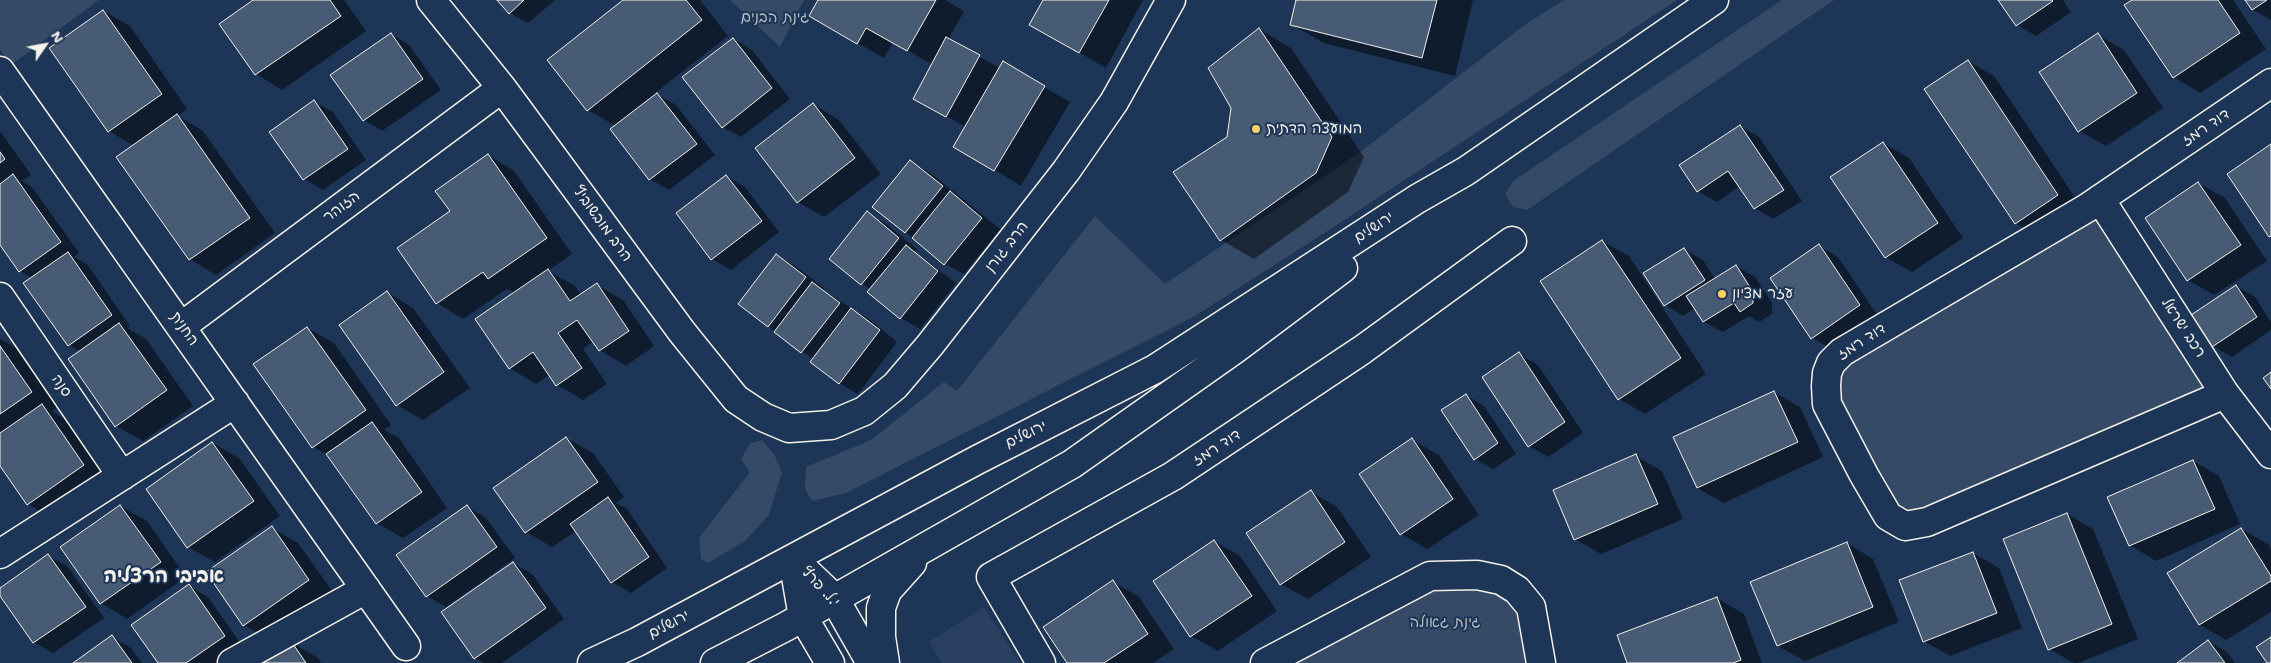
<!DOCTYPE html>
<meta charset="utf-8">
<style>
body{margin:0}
#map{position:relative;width:2271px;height:663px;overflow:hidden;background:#1d3557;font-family:"Shantell Sans",sans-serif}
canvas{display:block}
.north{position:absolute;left:20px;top:20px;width:50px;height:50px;-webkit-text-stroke:4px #1d3557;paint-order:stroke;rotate:57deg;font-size:14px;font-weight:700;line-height:20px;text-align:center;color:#f4f1e8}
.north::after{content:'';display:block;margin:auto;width:18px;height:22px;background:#f4f1e8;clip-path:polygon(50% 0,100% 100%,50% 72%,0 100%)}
</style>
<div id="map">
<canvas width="2271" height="663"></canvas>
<div class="north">N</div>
</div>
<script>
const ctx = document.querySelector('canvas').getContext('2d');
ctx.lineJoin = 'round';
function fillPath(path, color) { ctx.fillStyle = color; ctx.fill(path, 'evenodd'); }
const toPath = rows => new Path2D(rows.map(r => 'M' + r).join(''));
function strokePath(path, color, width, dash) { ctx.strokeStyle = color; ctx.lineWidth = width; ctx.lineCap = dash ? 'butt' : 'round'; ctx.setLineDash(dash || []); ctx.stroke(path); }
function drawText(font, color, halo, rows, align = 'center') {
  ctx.font = font + ' "Shantell Sans","Playpen Sans Hebrew",sans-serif'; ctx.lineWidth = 4; ctx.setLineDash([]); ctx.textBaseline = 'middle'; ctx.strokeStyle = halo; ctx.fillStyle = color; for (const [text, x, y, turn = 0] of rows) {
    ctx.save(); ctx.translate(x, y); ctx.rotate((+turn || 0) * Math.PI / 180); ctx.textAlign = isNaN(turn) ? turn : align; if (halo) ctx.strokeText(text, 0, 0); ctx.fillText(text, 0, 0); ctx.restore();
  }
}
fillPath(toPath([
 [984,607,1020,663,942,663,929,642]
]), '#2a4060');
fillPath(toPath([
 [0,0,99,0,11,65,0,50],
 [730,0,804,0,780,47],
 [1564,0,1677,0,1326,232,1195,316,846,493,812,501,805,489,806,467,871,440,944,382,957,391,1095,216,1165,284,1359,153,1526,24],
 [1782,0,1834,0,1527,210,1513,207,1505,194,1513,181],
 [2100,217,2212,390,1910,518,1892,506,1837,403,1839,373,1850,363],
 [762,440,774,454,782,472,769,515,745,541,708,563,701,559,699,538,750,472,741,459,748,447,751,443],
 [1474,583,1514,597,1534,663,1277,663,1433,584]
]), '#354a67');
fillPath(toPath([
 [255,0,344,0,366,31,282,90,256,74,221,24],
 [499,0,555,0,528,23,510,13],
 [625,0,700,0,728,36,655,93,676,105,715,155,669,190,650,179,611,129,616,126,588,110],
 [820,0,945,0,964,11,948,40,1000,68,1003,63,1070,102,1021,186,955,146,966,127,933,109,933,65,893,42,884,58,810,16],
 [1044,0,1143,0,1106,68,1057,40],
 [1298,0,1473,0,1455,76,1324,43,1292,25],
 [2000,0,2063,0,2071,12,2036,36,2017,25],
 [2134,0,2233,0,2266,49,2200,93,2174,77],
 [2246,0,2271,0,2271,20,2253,10],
 [103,11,130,26,187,109,178,116,203,131,275,233,216,275,190,259,134,146,109,131],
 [1259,29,1291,48,1364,157,1348,192,1254,259,1221,240,1174,172,1228,138],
 [391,34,409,45,441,90,382,131,364,120],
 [2098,35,2124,50,2163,108,2106,146,2079,131],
 [734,39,752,50,790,99,741,137,722,127],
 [1968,61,1994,76,2084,211,2042,239,2015,223],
 [314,102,333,112,366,160,323,190,304,179,271,132],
 [813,104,839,120,881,174,824,217,798,202],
 [1740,126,1759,137,1802,201,1773,219,1755,208,1740,186,1717,202,1698,191],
 [0,131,31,175,22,181,32,187,79,253,74,257,87,264,130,326,127,328,146,339,193,406,143,441,116,426,81,352,69,345,32,278,20,271,0,243],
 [1883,143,1909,158,1963,238,1912,272,1885,257],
 [488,155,514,171,572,254,548,271,575,286,581,295,597,285,623,300,654,346,626,366,600,350,594,341,583,349,607,384,583,400,557,385,550,374,536,384,510,368,515,293,507,289,463,319,437,303,399,248,451,212],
 [910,162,929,172,1000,229,964,274,945,264,905,232],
 [726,176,745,187,779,232,731,270,712,259,677,214],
 [2198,183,2225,198,2267,261,2214,295,2188,280],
 [867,213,886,224,917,249,915,252,956,283,920,329,901,318,869,292,871,290,830,259],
 [1602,241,1629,256,1706,374,1645,414,1619,399],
 [1819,246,1838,257,1878,316,1830,348,1812,338],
 [1684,249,1703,260,1715,279,1736,266,1755,277,1772,303,1772,314,1759,322,1749,316,1723,332,1704,322,1695,308,1683,316,1665,305],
 [777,255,795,266,824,288,823,290,870,320,897,342,858,394,839,383,813,359,768,326],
 [2236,286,2255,297,2271,322,2271,330,2232,357,2213,346],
 [387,292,413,308,470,388,423,420,397,405],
 [307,328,334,343,391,425,384,430,399,438,447,508,403,538,377,523,330,456,313,447],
 [0,339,16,348,58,407,52,411,68,421,110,480,55,520,28,504,0,464],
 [1519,354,1538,365,1583,433,1548,457,1529,446,1483,377],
 [1774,392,1800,407,1823,457,1724,503,1697,488],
 [1466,395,1484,406,1516,454,1493,469,1475,459],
 [566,438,593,453,624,497,616,503,627,509,667,568,631,593,612,582,576,531,552,547,526,532],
 [1412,440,1439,455,1479,515,1427,549,1401,534],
 [213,443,239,458,280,516,215,562,188,547,147,489],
 [1636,456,1662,471,1683,519,1601,554,1575,539],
 [2193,461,2219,476,2240,524,2156,561,2130,545],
 [1311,492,1337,507,1371,557,1308,599,1281,584,1248,534],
 [120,506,147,521,186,577,127,619,101,603],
 [467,507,486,518,515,558,446,607,427,596],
 [2067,514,2093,529,2138,639,2078,663,2074,663,2049,649],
 [272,528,298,543,335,595,270,640,244,625],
 [2241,529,2268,544,2271,550,2271,612,2226,640,2200,625,2169,573],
 [1214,541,1240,556,1277,611,1218,651,1191,636],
 [1847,543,1873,559,1899,622,1805,661,1778,646,1752,582],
 [1973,553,1999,568,2022,628,1950,656,1924,641],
 [48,556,67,566,104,618,53,653,34,642,0,594,0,589],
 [513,563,532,574,564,619,502,663,484,663,475,658],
 [1113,582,1139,597,1174,649,1153,663,1068,663],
 [189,586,208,597,243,647,220,663,159,663],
 [1717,598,1744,614,1762,663,1628,663],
 [112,637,131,648,142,663,75,663],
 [2208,641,2227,652,2235,663,2179,663],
 [291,642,318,658,321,663,262,663]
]), '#0007');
const building = toPath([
 [253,0,330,0,341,16,255,75,219,24,253,0],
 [497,0,524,0,509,14,497,0],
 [623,0,686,0,702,20,587,111,547,60,623,0],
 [818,0,936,0,907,51,866,28,857,44,809,16,818,0],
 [1043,0,1109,0,1079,53,1029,25,1043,0],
 [1296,0,1437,0,1422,58,1290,25,1296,0],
 [1998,0,2052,0,2053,1,2016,26,1998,0],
 [2132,0,2218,0,2240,33,2173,78,2124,5,2132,0],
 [2245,0,2267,0,2252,10,2245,0],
 [103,10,162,94,108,132,49,48,103,10],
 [1259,28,1332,137,1316,173,1220,241,1173,172,1227,137,1231,108,1208,68,1259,28],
 [391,33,423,79,363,121,330,75,391,33],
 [2098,33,2137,93,2078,132,2039,72,2098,33],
 [946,37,980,55,946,117,913,99,946,37],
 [733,38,772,88,722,128,682,77,733,38],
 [1968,60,2058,195,2015,224,1924,89,1968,60],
 [1003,61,1045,86,994,171,953,147,1003,61],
 [657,93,697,144,649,180,610,129,657,93],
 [314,100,348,149,303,180,269,132,314,100],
 [813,103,855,158,797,203,755,148,813,103],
 [177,114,250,218,189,260,116,157,177,114],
 [1740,125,1784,190,1754,209,1728,171,1697,192,1679,165,1740,125],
 [1883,142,1938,223,1885,258,1830,177,1883,142],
 [2271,144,2271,236,2269,237,2227,174,2271,144],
 [0,152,5,159,0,163,0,152],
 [488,154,547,238,488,279,483,272,436,304,397,248,450,211,435,191,488,154],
 [910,160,943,186,905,233,872,207,910,160],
 [13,174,61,242,19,272,0,245,0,184,13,174],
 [726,175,762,221,711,260,676,213,726,175],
 [2198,182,2241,245,2187,281,2145,218,2198,182],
 [950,191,982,218,944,265,912,238,950,191],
 [867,211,899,238,861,285,829,259,867,211],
 [1602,240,1681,358,1618,400,1540,281,1602,240],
 [1819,244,1860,305,1811,339,1770,278,1819,244],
 [906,245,938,271,900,319,867,292,906,245],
 [1684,248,1705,280,1664,306,1643,273,1684,248],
 [68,252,112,315,68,346,23,283,68,252],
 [776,254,806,277,768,327,738,304,776,254],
 [1736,265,1753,292,1753,303,1740,312,1734,303,1703,322,1686,296,1736,265],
 [548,269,570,301,597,283,629,331,599,351,577,320,558,333,582,368,556,386,533,352,509,369,475,319,548,269],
 [812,282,840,303,801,353,774,332,812,282],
 [2236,285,2257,317,2212,347,2191,315,2236,285],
 [387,291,444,372,396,406,339,325,387,291],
 [851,308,880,330,839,384,810,362,851,308],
 [119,323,167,390,115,427,68,359,119,323],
 [307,327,366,410,312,448,253,364,307,327],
 [0,346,32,392,0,414,0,346],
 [1519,352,1565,422,1528,447,1482,377,1519,352],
 [2271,372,2271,389,2263,378,2271,372],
 [1774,391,1798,442,1697,488,1673,437,1774,391],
 [1466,394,1498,443,1474,460,1441,410,1466,394],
 [42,404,84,465,27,505,0,466,0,433,42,404],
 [372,422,422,492,376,524,326,454,372,422],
 [566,437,598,482,525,533,493,488,566,437],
 [1412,438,1453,499,1400,535,1359,474,1412,438],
 [212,442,254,501,187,548,146,489,212,442],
 [1636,454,1658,504,1574,540,1553,490,1636,454],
 [2193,460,2215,509,2129,546,2107,497,2193,460],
 [1311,490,1345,542,1280,585,1246,533,1311,490],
 [608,497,649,557,611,583,570,524,608,497],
 [120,505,161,562,100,604,60,547,120,505],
 [467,505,497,547,426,597,396,555,467,505],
 [2067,513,2112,624,2048,650,2003,539,2067,513],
 [272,526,309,580,243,626,206,572,272,526],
 [2241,528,2271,576,2271,581,2199,625,2167,573,2241,528],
 [1214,540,1252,596,1190,637,1153,581,1214,540],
 [1847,542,1873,607,1777,646,1750,582,1847,542],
 [1973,552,1997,613,1923,642,1899,580,1973,552],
 [48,554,86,607,33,643,0,596,0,588,48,554],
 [513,562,546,608,474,659,441,612,513,562],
 [1113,580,1148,634,1104,663,1067,663,1043,627,1113,580],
 [189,584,225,636,186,663,158,663,131,625,189,584],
 [1717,597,1741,660,1733,663,1627,663,1617,635,1717,597],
 [112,635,132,663,73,663,112,635],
 [2271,637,2271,663,2267,663,2256,647,2271,637],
 [2208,640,2225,663,2177,663,2208,640],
 [291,641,306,663,259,663,291,641]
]);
fillPath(building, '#485b74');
strokePath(building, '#f4f1e8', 1);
const street = toPath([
 [431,0,502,88,682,332,736,399,763,417,789,428,831,425,864,411,895,386,930,345,1066,171,1114,102,1171,0],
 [0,71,406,646],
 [2100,199,2225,394,2271,454],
 [0,297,122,476],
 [182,326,502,88],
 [2225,394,1927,522,1905,526,1888,516,1864,475,1827,404,1826,386,1827,373,1831,363,1842,352,2087,208,2271,83],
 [0,554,235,403],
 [232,663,366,589],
 [1041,663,991,577,1173,476,1362,350,1512,241],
 [1265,663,1430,576,1477,575,1501,580,1517,590,1531,607,1541,663]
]);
const secondary = toPath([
 [793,559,834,598,871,663],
 [793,559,803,617,830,663],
 [592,663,637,642,977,460,1155,369,1417,199,1466,171,1714,0],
 [715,663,785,627,1072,464,1235,349,1343,268],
 [885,663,881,637,881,608,887,591,912,563]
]);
strokePath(street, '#f4f1e8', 31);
strokePath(secondary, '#f4f1e8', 31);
strokePath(street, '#1d3557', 28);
strokePath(secondary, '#1d3557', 28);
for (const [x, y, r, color] of [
 [1256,129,5,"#ffd166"],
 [1722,294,5,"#ffd166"]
]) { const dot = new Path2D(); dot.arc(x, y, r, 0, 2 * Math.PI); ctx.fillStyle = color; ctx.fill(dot); strokePath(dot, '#1d3557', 2); }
drawText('15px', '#bbbfc1', '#1d3557', [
 ["גינת הבנים",775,18],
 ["גינת גאולה",1445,623]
]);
drawText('15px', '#f4f1e8', '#1d3557', [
 ["דוד רמז",2206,128,-34],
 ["הזוהר",342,207,-37],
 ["הרב מובשוביץ",602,224,54],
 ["ירושלים",1374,228,-33],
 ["הרב גורן",1007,247,-52],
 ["רכב ישראל",2183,328,57],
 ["החנית",184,329,55],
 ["דוד רמז",1862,342,-33],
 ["סנה",61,386,56],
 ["ירושלים",1026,435,-26],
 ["דוד רמז",1217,448,-33],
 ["י.ל. פרץ",820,587,47],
 ["ירושלים",669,625,-28]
]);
drawText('15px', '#f4f1e8', '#1d3557', [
 ["המועצה הדתית",1266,129],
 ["עזר מציון",1732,294]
], 'left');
drawText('bold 20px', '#f4f1e8', '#1d3557', [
 ["אביבי הרצליה",164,577]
]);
</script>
